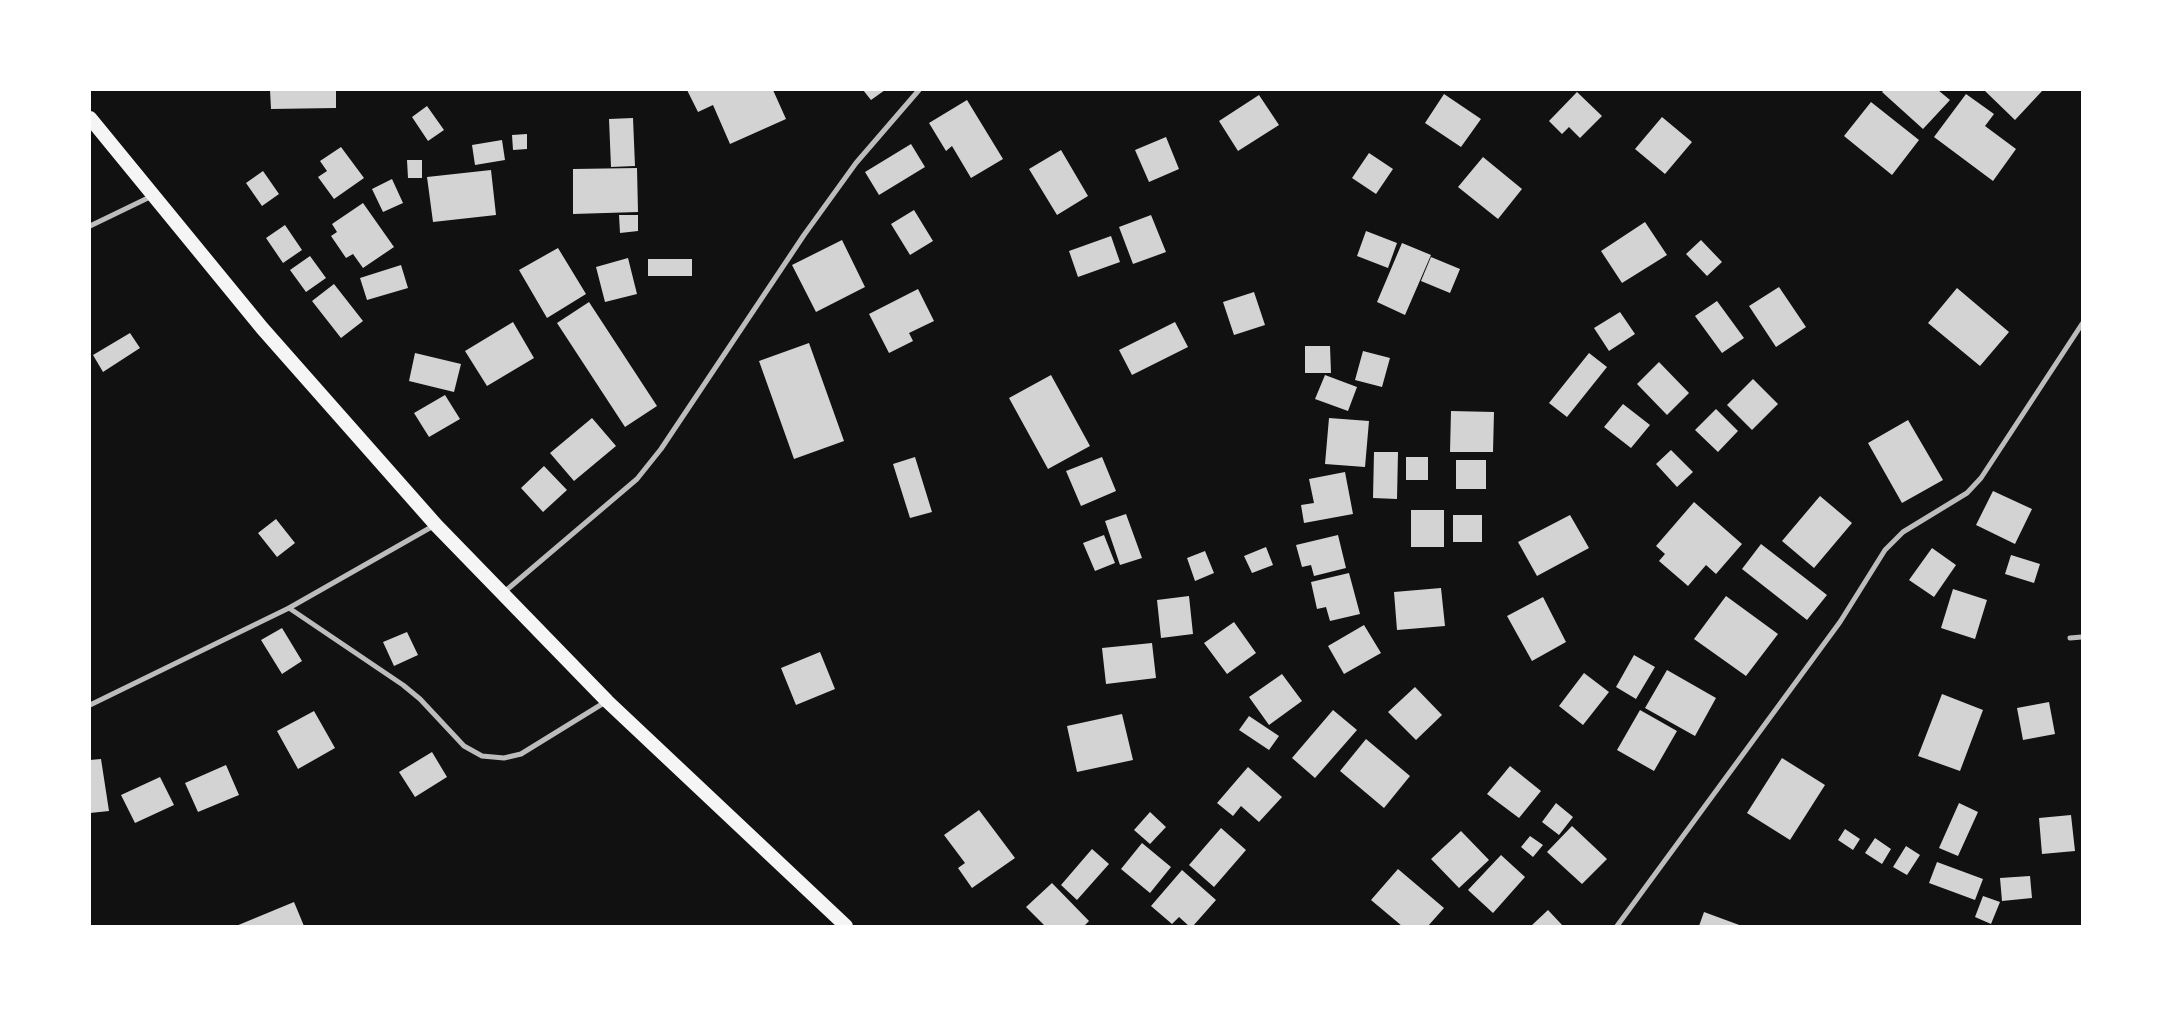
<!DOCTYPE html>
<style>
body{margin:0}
#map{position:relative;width:2172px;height:1016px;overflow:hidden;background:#111;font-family:"Titillium Web",sans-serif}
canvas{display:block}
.frame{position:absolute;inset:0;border:91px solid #fff;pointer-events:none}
</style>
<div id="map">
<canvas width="2172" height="1016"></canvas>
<div class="frame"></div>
</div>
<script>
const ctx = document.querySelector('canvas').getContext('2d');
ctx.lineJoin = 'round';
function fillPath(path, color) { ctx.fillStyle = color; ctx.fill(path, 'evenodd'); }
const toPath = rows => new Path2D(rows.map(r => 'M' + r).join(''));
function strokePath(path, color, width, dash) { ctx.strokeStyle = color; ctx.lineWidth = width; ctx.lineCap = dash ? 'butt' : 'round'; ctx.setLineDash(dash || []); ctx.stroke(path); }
fillPath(toPath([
 [270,90,336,90,336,108,271,109],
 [687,90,773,90,786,119,730,144,713,105,698,112],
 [863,90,885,90,871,100],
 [1884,90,1938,90,1950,100,1923,129,1882,92],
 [1986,90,2043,90,2015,120,1985,91],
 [1577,92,1602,116,1580,138,1569,127,1562,134,1549,121],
 [1444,94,1481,119,1461,147,1425,123],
 [1966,94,1994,114,1985,126,2016,149,1993,181,1934,137],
 [1259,95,1279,125,1238,151,1219,121],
 [967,100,1003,159,971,178,952,146,946,151,929,123],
 [1871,102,1919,140,1892,175,1844,136],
 [427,106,444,130,428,141,412,117],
 [1662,117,1692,142,1665,174,1635,149],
 [633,118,635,166,611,167,609,119],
 [527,134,527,149,513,150,512,135],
 [1166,137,1179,169,1149,182,1135,150],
 [502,140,505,160,475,165,472,145],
 [911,144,925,167,879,195,865,172],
 [341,147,364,178,334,199,318,177,327,171,320,161],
 [1061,150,1088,196,1057,215,1029,169],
 [1369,153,1393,169,1376,194,1352,178],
 [1483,157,1522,189,1498,219,1458,187],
 [407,160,422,160,422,178,408,178],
 [637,168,638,212,573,214,573,169],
 [491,170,496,215,433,222,427,177],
 [263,171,279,194,262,206,246,183],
 [392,179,403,203,383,212,372,189],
 [363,203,394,247,363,268,353,254,346,258,331,236,337,232,332,224],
 [914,210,933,241,910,255,891,224],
 [619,215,638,215,638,231,620,233],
 [1151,215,1166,252,1133,264,1119,227],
 [1645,222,1667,255,1622,283,1601,251],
 [285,225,302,250,283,263,266,238],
 [1366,231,1397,243,1388,268,1357,256],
 [1111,236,1120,262,1078,277,1069,251],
 [842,240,865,287,816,312,792,265],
 [1701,240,1722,262,1707,276,1686,254],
 [1402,243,1431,255,1405,315,1377,302],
 [558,248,586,294,547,318,519,270],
 [310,256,326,278,306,292,290,270],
 [1431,257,1460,269,1450,293,1421,281],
 [628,258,637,294,605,302,596,267],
 [648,259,692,259,692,276,648,276],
 [401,265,408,288,367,300,360,278],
 [334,284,363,321,341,338,312,301],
 [1779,287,1806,327,1776,347,1749,306],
 [1957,288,2009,332,1980,366,1928,323],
 [918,289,934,321,909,333,913,341,889,353,869,314],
 [1254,292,1265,325,1234,335,1223,302],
 [1717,301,1744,338,1722,353,1695,316],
 [589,302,657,406,625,427,557,323],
 [1620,312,1635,334,1609,351,1594,328],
 [513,322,534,358,487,386,465,351],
 [1175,322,1188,347,1132,375,1119,350],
 [130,333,140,348,103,372,93,355],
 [809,343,844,441,794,459,759,361],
 [1305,346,1330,346,1331,373,1305,373],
 [1363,351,1390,358,1382,387,1355,380],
 [415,353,461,364,454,392,409,381],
 [1589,353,1607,367,1567,417,1549,403],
 [1659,362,1689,393,1667,415,1637,384],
 [1051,375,1090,446,1048,469,1009,398],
 [1325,375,1357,387,1348,411,1315,399],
 [1753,379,1778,404,1752,430,1727,405],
 [445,395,460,419,429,437,414,413],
 [1623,404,1650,425,1631,448,1604,427],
 [1716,409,1738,431,1718,452,1695,430],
 [1451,411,1494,412,1493,452,1450,452],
 [592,418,616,446,574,481,550,453],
 [1329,418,1369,421,1365,467,1325,464],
 [1908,420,1943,480,1902,503,1868,443],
 [1671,450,1693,472,1677,487,1656,464],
 [1374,452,1398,452,1397,499,1373,498],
 [915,457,932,512,910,518,893,464],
 [1102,457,1116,491,1081,506,1066,471],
 [1406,457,1428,457,1428,480,1406,480],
 [1456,460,1486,460,1486,489,1456,489],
 [544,466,567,490,543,512,521,488],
 [1345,472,1353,514,1304,523,1301,505,1314,503,1309,479],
 [1993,491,2032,509,2015,544,1976,525],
 [1820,496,1852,523,1814,568,1782,541],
 [1694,502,1742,544,1716,574,1706,565,1688,586,1659,561,1665,554,1656,546],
 [1411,510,1444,510,1444,547,1411,547],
 [1126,514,1142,558,1120,565,1105,521],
 [1453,515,1482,515,1482,542,1453,542],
 [1570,515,1589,548,1537,576,1518,542],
 [276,519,295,543,277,557,258,533],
 [1104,535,1115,563,1095,571,1083,543],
 [1338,535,1346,568,1314,576,1311,565,1302,567,1296,545],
 [1761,544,1827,595,1807,620,1742,569],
 [1266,547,1273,565,1252,573,1244,556],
 [1932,548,1956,565,1934,597,1909,580],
 [1205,551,1214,573,1195,581,1187,558],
 [2011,555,2040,564,2034,583,2005,574],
 [1349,573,1360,614,1330,621,1326,607,1317,609,1311,582],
 [1441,588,1445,626,1397,630,1394,592],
 [1953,589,1987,600,1975,639,1941,628],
 [1189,596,1193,634,1161,638,1157,600],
 [1726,596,1778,634,1746,676,1694,639],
 [1543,597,1566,642,1532,661,1507,616],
 [1234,622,1256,653,1227,674,1204,643],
 [1364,625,1381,653,1344,674,1328,646],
 [282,628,302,661,282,674,261,640],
 [407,632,418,655,394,666,383,642],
 [1152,643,1156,678,1106,684,1102,648],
 [820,652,835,689,796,705,781,668],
 [1634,655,1655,667,1636,699,1616,687],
 [1667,670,1716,698,1695,736,1645,708],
 [1584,673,1609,692,1583,725,1559,706],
 [1282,674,1302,701,1269,725,1249,697],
 [1415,687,1442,715,1416,740,1388,712],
 [1942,694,1983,710,1960,771,1918,756],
 [2049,702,2055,734,2023,740,2017,708],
 [1333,710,1357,730,1315,778,1292,758],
 [1640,710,1677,731,1654,771,1617,750],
 [314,711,335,748,298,769,277,731],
 [1122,714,1133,760,1077,772,1067,726],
 [1249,716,1279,736,1269,750,1239,730],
 [1366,739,1410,776,1384,808,1340,771],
 [432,752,447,777,415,797,399,772],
 [1782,758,1825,785,1790,840,1747,813],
 [101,759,109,811,90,813,90,760],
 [226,765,239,795,198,812,185,783],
 [1510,766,1541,791,1519,818,1487,794],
 [1248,767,1282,797,1259,822,1241,806,1233,816,1217,803],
 [160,777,174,805,135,823,121,795],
 [1556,803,1573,817,1559,835,1542,822],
 [1959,803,1978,812,1958,856,1939,848],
 [979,810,1015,858,972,888,958,868,965,863,944,835],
 [1150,812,1166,827,1150,844,1134,830],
 [2071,815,2075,851,2042,854,2039,818],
 [1572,826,1607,859,1582,884,1547,852],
 [1221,828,1246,850,1214,887,1189,865],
 [1845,829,1860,839,1853,850,1838,840],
 [1461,831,1489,860,1459,888,1431,859],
 [1530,836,1543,845,1533,857,1521,847],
 [1875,838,1891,849,1882,864,1865,853],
 [1142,843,1171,867,1150,893,1121,869],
 [1906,846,1920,855,1907,875,1893,867],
 [1092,849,1109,864,1077,900,1061,885],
 [1501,855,1525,877,1493,913,1468,890],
 [1937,862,1983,879,1975,900,1929,883],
 [1398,869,1444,908,1428,926,1402,926,1371,900],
 [1182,870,1216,900,1193,926,1189,926,1179,917,1172,924,1151,906],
 [2030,876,2032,898,2002,901,2000,878],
 [1052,883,1089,921,1084,926,1045,926,1026,907],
 [1983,896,2000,902,1991,924,1975,917],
 [294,902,304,926,236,926],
 [1548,910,1563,926,1531,926],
 [1704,912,1742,926,1699,926]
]), '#d3d3d3');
strokePath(toPath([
 [90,226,152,196],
 [503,593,637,479,661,449,804,235,856,163,919,90],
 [289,608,403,685,420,699,464,746,482,756,504,758,521,754,607,701],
 [2070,638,2082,637],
 [90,705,289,608,435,525],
 [1617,926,1840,622,1885,550,1903,532,1967,493,1981,478,2082,324]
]), '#bcbcbc', 5);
strokePath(toPath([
 [90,118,262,328,436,525,607,701,846,926]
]), '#f5f5f5', 14);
</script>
